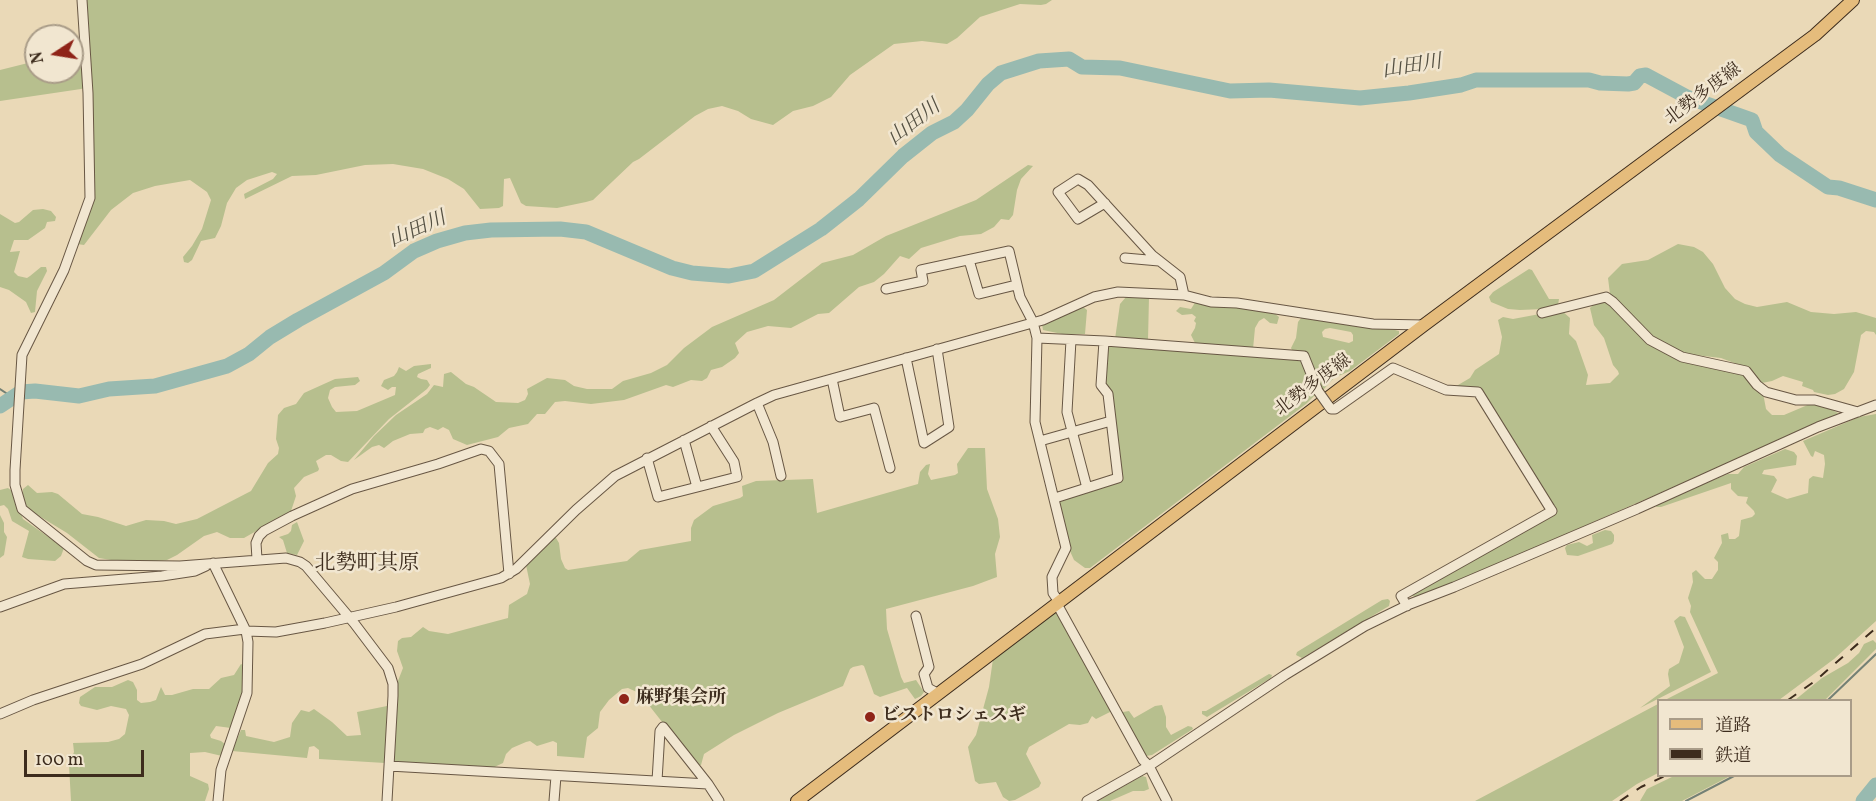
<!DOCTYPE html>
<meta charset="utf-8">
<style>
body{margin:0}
#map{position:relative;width:1876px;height:801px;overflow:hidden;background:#ead9b7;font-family:Vollkorn,"Noto Serif JP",serif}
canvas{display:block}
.legend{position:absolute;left:1657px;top:699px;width:195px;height:78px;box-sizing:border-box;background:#f1e6d0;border:2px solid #a99c88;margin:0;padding:8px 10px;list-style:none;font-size:18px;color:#3d2c1d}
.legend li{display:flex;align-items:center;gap:12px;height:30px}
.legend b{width:30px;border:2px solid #a99c88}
.north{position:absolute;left:24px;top:24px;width:60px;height:60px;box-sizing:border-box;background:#f1e6d0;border:2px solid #a99c88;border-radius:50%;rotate:258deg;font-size:16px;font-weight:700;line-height:24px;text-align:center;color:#3d2c1d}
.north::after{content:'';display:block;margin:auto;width:21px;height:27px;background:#8f2418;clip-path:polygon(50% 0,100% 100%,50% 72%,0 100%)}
.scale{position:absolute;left:24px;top:750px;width:120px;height:27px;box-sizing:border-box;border:3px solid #3d2c1d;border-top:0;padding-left:8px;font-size:18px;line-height:21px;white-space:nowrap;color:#3d2c1d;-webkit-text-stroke:4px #f1e6d0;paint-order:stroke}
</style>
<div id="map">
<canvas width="1876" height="801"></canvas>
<ul class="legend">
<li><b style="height:8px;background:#e5bc7c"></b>道路</li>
<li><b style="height:8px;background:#3d2c1d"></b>鉄道</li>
</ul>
<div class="north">N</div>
<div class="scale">100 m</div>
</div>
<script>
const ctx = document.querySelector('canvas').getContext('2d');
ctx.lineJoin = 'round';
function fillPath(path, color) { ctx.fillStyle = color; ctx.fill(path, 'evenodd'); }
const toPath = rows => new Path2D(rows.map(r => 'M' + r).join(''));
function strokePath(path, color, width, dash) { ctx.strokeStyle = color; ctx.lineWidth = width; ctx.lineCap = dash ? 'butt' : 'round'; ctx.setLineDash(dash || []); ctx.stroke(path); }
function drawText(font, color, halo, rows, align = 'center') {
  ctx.font = font + ' Vollkorn,"Noto Serif JP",serif'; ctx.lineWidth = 5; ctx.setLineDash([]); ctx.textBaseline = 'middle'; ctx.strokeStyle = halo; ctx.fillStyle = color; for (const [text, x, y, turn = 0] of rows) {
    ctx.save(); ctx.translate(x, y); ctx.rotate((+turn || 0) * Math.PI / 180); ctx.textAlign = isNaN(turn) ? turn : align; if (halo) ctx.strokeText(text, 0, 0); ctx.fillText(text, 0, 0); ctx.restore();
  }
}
fillPath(toPath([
 [86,0,1052,0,1046,4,1041,5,1020,4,980,17,957,38,947,44,922,41,894,44,850,75,831,97,813,106,793,111,773,125,751,119,738,111,722,106,708,109,695,116,639,159,633,162,593,200,586,202,557,208,526,206,521,203,510,178,504,179,503,206,499,208,480,209,464,189,448,179,423,169,393,164,365,165,316,175,292,176,245,199,244,194,273,179,277,174,272,172,247,180,236,188,227,203,221,226,215,238,201,241,192,260,188,263,184,262,183,257,192,246,202,229,211,200,207,192,190,180,155,186,133,193,111,210,84,245,77,244,94,196,94,182,91,77],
 [81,51,84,88,81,89,0,101,0,70,36,61,36,72,72,72,72,53],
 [1028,165,1033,166,1021,179,1017,190,1013,215,1009,220,1001,219,994,227,981,234,960,236,921,248,909,259,900,256,884,274,874,282,859,287,829,313,818,314,791,328,768,326,747,332,735,343,739,353,735,358,722,367,711,370,707,378,702,381,691,380,673,387,666,385,624,400,591,404,565,401,555,402,545,414,537,414,528,424,509,428,498,437,467,445,453,439,449,430,443,427,438,430,430,427,425,429,423,433,410,434,393,441,384,448,379,445,372,447,354,460,374,436,396,415,427,394,434,385,443,387,444,374,451,372,466,384,474,387,496,402,518,403,525,400,528,394,527,389,547,378,565,380,574,386,587,389,612,389,623,381,651,373,667,365,684,348,712,327,774,300,822,263,853,255,886,236,976,200],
 [43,209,51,211,56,217,55,221,47,222,45,228,28,240,14,240,10,252,20,251,14,272,18,276,27,278,30,276,41,267,46,267,47,271,37,291,35,312,31,313,26,302,9,290,0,287,0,214,15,223,19,222,33,210],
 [1678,244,1694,247,1703,252,1713,264,1725,288,1735,299,1745,304,1757,307,1787,302,1811,312,1834,314,1856,312,1876,318,1876,335,1874,332,1866,331,1861,335,1854,372,1844,389,1835,394,1828,395,1814,392,1813,390,1802,386,1803,382,1783,376,1772,381,1762,383,1750,369,1721,358,1687,354,1651,337,1610,294,1608,278,1622,264,1648,260],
 [1529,269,1532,270,1549,299,1559,299,1558,305,1543,309,1520,310,1508,309,1491,302,1489,297,1493,292],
 [1126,297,1149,297,1148,340,1115,339,1120,304],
 [1196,301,1274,313,1279,317,1277,324,1270,323,1264,318,1259,321,1255,328,1253,349,1196,345,1191,335,1195,328,1196,323,1194,321,1196,317,1192,314,1182,315,1176,311,1180,307,1191,309],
 [1608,301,1658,348,1747,374,1763,393,1766,409,1772,415,1784,415,1810,404,1826,407,1840,414,1452,584,1416,597,1413,596,1409,593,1554,512,1479,391,1453,388,1470,378,1475,370,1499,354,1502,337,1498,320,1503,317,1513,319,1561,310,1570,318,1569,334,1576,341,1588,375,1586,385,1610,383,1619,374,1618,371,1613,365,1604,338,1594,325,1590,308,1593,305],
 [1082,306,1087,310,1085,334,1062,334,1043,330,1042,324],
 [1306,317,1395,330,1399,331,1399,334,1350,371,1334,378,1324,389,1320,389,1309,359,1293,352,1291,348,1296,338,1298,322,1301,318],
 [1330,328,1351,332,1353,335,1353,341,1349,343,1323,337,1322,332,1325,329],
 [1106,343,1301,358,1316,394,1306,404,1090,568,1085,568,1074,560,1069,549,1059,502,1060,499,1121,480,1103,383],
 [431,364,431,368,418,374,417,377,421,379,427,380,430,385,427,389,389,419,348,462,341,461,331,455,326,455,316,461,319,469,318,471,304,477,294,488,296,496,291,511,244,538,230,538,217,532,204,536,177,555,167,560,143,562,111,560,99,558,67,533,26,508,22,501,23,489,28,485,37,493,52,492,58,494,82,514,98,517,126,526,146,520,164,521,176,524,197,519,251,491,268,463,278,454,279,448,276,439,278,415,284,408,296,404,304,393,335,379,358,377,360,381,355,385,335,387,330,390,328,398,332,407,336,412,357,411,395,395,396,387,392,387,388,390,381,386,384,380,394,376,397,372,399,367,406,371,414,366],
 [1876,414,1876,621,1834,659,1779,700,1665,700,1718,673,1690,612,1691,606,1688,598,1693,582,1692,573,1696,570,1705,579,1712,579,1718,570,1718,562,1714,558,1722,543,1721,535,1728,533,1729,539,1735,539,1739,536,1741,520,1752,517,1755,514,1754,511,1746,503,1748,497,1738,496,1731,489,1731,483,1661,507,1656,507,1658,503,1728,474,1738,474,1744,467,1785,449,1794,452,1797,456,1796,465,1764,470,1762,474,1774,476,1777,480,1771,492,1787,499,1808,493,1809,479,1813,476,1823,478,1825,464,1824,455,1815,451,1813,457,1811,456,1803,441,1859,417],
 [968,448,985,448,987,489,998,519,1000,537,995,554,997,577,973,586,886,609,887,629,901,677,904,683,916,680,924,692,921,696,915,699,907,688,880,697,874,694,864,666,862,665,853,667,850,669,843,686,778,713,734,735,704,754,701,765,696,765,644,699,639,693,628,688,622,689,609,700,600,712,598,728,587,737,584,758,557,756,557,743,553,741,537,746,530,741,526,742,512,748,506,754,503,763,490,769,395,764,392,761,396,686,403,668,397,651,398,641,402,638,411,637,423,627,429,631,448,634,508,618,509,605,527,594,530,584,526,565,552,538,556,538,559,543,561,559,565,568,568,570,627,561,640,550,691,541,691,528,694,520,713,506,740,498,743,496,742,486,756,481,813,479,817,513,918,484,920,472,926,465,930,464,928,474,931,480,955,475,958,473,957,464],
 [8,488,12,491,23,519,64,548,61,556,55,561,28,559,22,557,29,531,12,521,8,509,4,505,0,506,0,490],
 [0,515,4,523,4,532,7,537,4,555,0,558],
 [297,522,304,541,297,555,287,553,283,540,279,537,288,534,291,531,292,525],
 [1605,530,1611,531,1614,535,1614,541,1612,544,1578,556,1567,555,1565,548,1567,545,1579,542,1587,546,1593,543,1592,535],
 [1388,599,1390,601,1389,606,1302,658,1296,655,1297,652,1382,600],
 [1056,610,1111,708,1110,712,1096,719,1092,716,1088,723,1080,725,1069,724,1029,747,1026,754,1041,783,1039,787,1015,800,1009,801,1003,797,996,782,979,784,975,781,968,747,976,735,989,687,993,659],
 [1680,616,1685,617,1711,672,1640,708,1670,686,1668,674,1669,669,1679,663,1684,647,1674,621],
 [1873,640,1876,643,1876,649,1825,700,1795,700,1822,678,1848,663,1859,653,1864,644],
 [241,664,245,666,244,693,231,728,216,726,210,735,211,738,221,741,226,745,222,756,205,752,190,753,190,776,208,784,209,789,205,801,71,801,69,765,74,752,73,743,108,742,119,739,125,734,129,715,126,709,111,706,97,710,81,706,79,703,80,697,95,687,112,687,128,680,133,682,137,690,137,700,141,703,150,702,156,700,161,687,165,695,172,695,193,689,209,689,221,678,234,675],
 [1269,674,1272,675,1271,678,1207,717,1202,714,1202,711,1206,711],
 [1658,704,1658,773,1637,784,1612,801,1475,801],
 [1162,705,1166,717,1166,727,1171,735,1188,726,1192,727,1193,729,1152,755,1146,756,1122,716,1123,712,1129,711,1134,718,1155,706],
 [387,706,385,763,319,759,319,750,314,746,309,747,307,758,232,751,241,730,245,730,246,736,274,742,290,737,292,723,301,710,309,712,314,709,332,722,347,736,361,735,357,712],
 [1142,776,1146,777,1149,789,1144,791,1133,791,1110,801,1098,801],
 [1674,776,1730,776,1682,801,1640,801,1647,789]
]), '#b7bf8e');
strokePath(toPath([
 [0,389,12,397],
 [1828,700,1876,654],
 [1686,801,1734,776]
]), '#748175', 2);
strokePath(toPath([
 [0,406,21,392,35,391,79,396,109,389,155,386,227,366,249,354,270,337,298,320,384,273,414,251,437,241,465,233,491,230,560,229,586,232,672,268,692,273,729,276,754,271,821,229,859,199,903,156,932,133,954,122,967,110,988,84,1001,73,1039,61,1069,59,1082,67,1120,68,1230,91,1269,90,1360,98,1409,93,1461,85,1476,80,1589,80,1600,83,1628,84,1634,83,1640,76,1646,75,1687,97,1752,120,1756,132,1780,155,1828,187,1839,188,1876,200],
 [1863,801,1876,785]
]), '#98bab0', 15);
const minor = toPath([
 [82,0,88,93,90,198,64,270,22,355,15,470,15,485,22,509,87,561,96,565,180,566,286,558,300,562,306,566,354,623,388,668,393,684,393,696,387,801],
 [1105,203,1078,219,1058,192,1078,179,1088,185,1152,255,1180,277,1184,295],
 [1125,258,1159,261],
 [969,260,979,294,1016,285],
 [886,289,923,281,921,270,1009,251,1020,297,1033,322,1037,338,1105,341,1304,356,1318,391],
 [1542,313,1606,297,1613,302,1650,340,1682,357,1746,371,1757,385,1766,392,1796,400,1815,400,1858,412],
 [1037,338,1035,422,1066,548,1052,577,1053,593,1059,602],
 [1071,340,1067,412,1087,488],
 [906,358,924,443,949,427,937,349],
 [832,379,840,417,874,408,890,468],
 [757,403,773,442,781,476],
 [1328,405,1331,409,1335,409,1393,368,1446,390,1478,392,1550,508,1552,511,1401,596,1407,606],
 [684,440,697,487],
 [1040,441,1111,421],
 [647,458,658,497,737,477,734,462,711,426],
 [1055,498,1118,478,1108,394,1101,385,1104,341],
 [257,559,256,543,259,536,264,531,292,516,352,489,438,464,481,449,489,451,499,464,509,574],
 [213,563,246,631,248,642,247,693,221,770,218,801],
 [1057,604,1143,760,1149,766,1167,801],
 [0,607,64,584,162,576,195,571,206,566],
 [916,616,929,667,924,674,928,688,937,693],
 [246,631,276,632,325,623,396,607,501,578,516,569,576,510,615,476,757,403,774,395,1043,320,1094,297,1118,292,1184,295,1211,302,1237,303,1373,324,1424,325],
 [0,714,33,700,142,664,205,634,245,629],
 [389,766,708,784,719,801],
 [657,781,660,731,663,727,708,784],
 [554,801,556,776],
 [1087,801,1149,766,1285,675,1365,626,1410,604,1454,587,1637,509,1818,427,1876,405]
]);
const major = toPath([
 [797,801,1424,325,1815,35,1853,0]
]);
strokePath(minor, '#685744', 11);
strokePath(major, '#3d2c1d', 14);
strokePath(minor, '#f1e6d0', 9);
strokePath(major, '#e5bc7c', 12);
strokePath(toPath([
 [1788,700,1815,681,1876,628],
 [1620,801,1641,787,1665,776]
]), '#3d2c1d', 2, [10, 10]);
const minorBridge = toPath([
 [1318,391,1328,405]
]);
strokePath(minorBridge, '#685744', 11, []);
strokePath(minorBridge, '#f1e6d0', 9);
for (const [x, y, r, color] of [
 [624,699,6,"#8f2418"],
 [870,717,6,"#8f2418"]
]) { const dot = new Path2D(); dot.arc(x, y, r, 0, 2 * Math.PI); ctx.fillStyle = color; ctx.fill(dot); strokePath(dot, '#f1e6d0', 2); }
drawText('18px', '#3d2c1d', '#f1e6d0', [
 ["北勢多度線",1704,95,-37],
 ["北勢多度線",1314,386,-37]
]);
drawText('bold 18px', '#3d2c1d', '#f1e6d0', [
 ["麻野集会所",636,699],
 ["ビストロシェスギ",882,717]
], 'left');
drawText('italic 20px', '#545042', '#f1e6d0', [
 ["山田川",1412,68,-9],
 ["山田川",915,124,-38],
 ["山田川",418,231,-24]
]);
drawText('21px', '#3d2c1d', '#f1e6d0', [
 ["北勢町其原",367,565]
]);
</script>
